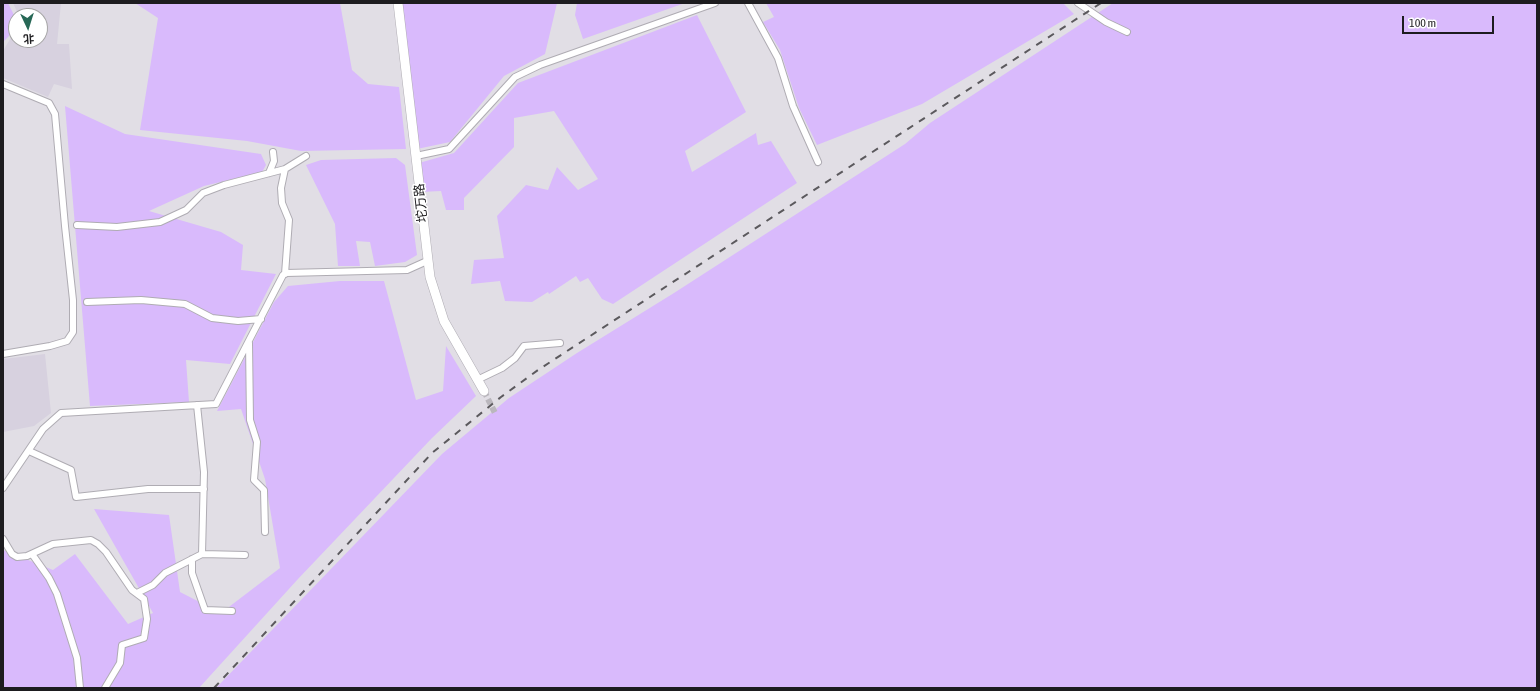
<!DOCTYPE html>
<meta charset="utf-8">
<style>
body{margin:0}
#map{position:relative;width:1540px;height:691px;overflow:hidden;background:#e1dee5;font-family:"Asap Condensed","Noto Sans SC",sans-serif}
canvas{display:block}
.frame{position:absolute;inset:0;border:4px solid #1d1c1f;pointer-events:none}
.north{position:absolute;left:8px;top:8px;width:40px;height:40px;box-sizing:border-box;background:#fff;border:1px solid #a5a4a5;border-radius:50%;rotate:176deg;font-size:11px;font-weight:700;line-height:16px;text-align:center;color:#1d1c1f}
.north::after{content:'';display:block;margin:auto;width:14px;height:18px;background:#276856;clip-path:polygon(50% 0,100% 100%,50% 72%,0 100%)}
.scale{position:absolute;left:1402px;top:16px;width:92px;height:18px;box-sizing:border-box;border:2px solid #1d1c1f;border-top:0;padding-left:5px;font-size:12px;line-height:14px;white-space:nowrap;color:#1d1c1f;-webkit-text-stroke:3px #fff;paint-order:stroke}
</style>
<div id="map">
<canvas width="1540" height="691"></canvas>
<div class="frame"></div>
<div class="north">北</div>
<div class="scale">100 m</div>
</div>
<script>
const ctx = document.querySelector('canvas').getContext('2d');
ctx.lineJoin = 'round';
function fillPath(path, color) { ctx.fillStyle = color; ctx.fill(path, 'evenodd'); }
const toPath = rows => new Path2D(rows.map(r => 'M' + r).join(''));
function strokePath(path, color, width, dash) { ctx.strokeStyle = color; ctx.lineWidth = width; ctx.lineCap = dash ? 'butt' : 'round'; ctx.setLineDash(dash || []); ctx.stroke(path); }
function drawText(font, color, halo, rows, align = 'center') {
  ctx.font = font + ' "Asap Condensed","Noto Sans SC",sans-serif'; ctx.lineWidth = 3; ctx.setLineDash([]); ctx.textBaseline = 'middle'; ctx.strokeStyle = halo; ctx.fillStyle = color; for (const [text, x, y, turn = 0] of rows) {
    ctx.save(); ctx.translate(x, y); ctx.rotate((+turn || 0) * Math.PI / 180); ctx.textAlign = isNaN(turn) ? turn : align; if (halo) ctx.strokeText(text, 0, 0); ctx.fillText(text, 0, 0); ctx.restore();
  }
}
fillPath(toPath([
 [13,3,61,3,57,44,69,44,72,89,54,84,48,97,3,78,3,51,16,29,16,40,40,40,40,16,19,16],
 [45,354,51,413,34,426,3,432,3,359]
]), '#d7d1df');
fillPath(toPath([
 [3,3,8,3,15,17,9,36,3,42],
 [135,3,340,3,352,70,368,84,399,87,406,149,301,151,247,141,140,130,158,18],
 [402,3,557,3,545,54,504,76,450,142,417,149],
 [577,3,685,3,583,39,575,15],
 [766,3,1063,3,1074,14,922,104,817,145,799,108,780,50,763,22,774,17],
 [1113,3,1537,3,1537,688,216,688,442,454,509,398,577,353,674,293,905,144,930,123],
 [697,15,746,112,685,151,692,172,756,133,758,145,771,141,797,183,613,304,602,299,588,278,580,282,576,276,549,294,548,292,532,302,505,301,500,281,471,284,474,260,504,258,497,216,526,185,548,190,557,167,578,190,598,179,554,111,514,118,514,147,464,198,464,210,446,210,441,191,421,192,419,163,454,153,518,83],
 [65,106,125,134,261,154,266,165,262,172,204,186,149,211,221,232,243,245,241,270,276,274,230,364,186,360,189,402,90,406],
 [396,158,405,165,417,255,405,262,375,266,370,242,356,241,360,266,338,266,335,224,306,165,321,160],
 [340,281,384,281,416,400,443,391,446,346,476,396,432,438,298,579,199,688,3,688,3,550,53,570,75,554,128,624,153,613,94,509,169,515,180,592,221,613,280,568,265,479,241,409,217,411,274,302,288,286]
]), '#d9bafc');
strokePath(toPath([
 [484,391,496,415]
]), '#bab7bd', 6, [6, 3]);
const minor = toPath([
 [748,3,778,58,793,106,818,162],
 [1078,3,1106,22,1127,32],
 [3,84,49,103,55,114,65,226,73,300,73,332,67,341,50,346,3,354],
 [416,156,449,149,515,77,540,65,715,3],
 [269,173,274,161,273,152],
 [77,225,117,227,160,222,186,210,203,193,224,185,285,169,306,156],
 [285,274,289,220,282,203,281,188,285,169],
 [87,302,141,300,185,304,212,318,238,321,261,319],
 [249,343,250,420,257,442,254,480,264,490,265,532],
 [477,380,502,368,515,358,524,346,560,343],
 [197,405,204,472,202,554],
 [29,451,71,470,76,497,148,489,204,489],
 [3,488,43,429,61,413,216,404,283,275,286,273,407,270,427,261],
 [3,539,12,554,17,557,27,556,53,544,91,540,98,544,106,552,132,590,144,599,147,619,144,638,122,645,120,663,105,688],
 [32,554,49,578,57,594,77,658,80,688],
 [192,559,192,573,205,610,232,611],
 [137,593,153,585,165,573,202,554,245,555]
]);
const secondary = toPath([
 [398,3,430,277,444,321,484,391]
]);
strokePath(minor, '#afacb3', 8);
strokePath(secondary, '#afacb3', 10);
strokePath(minor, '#fff', 6);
strokePath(secondary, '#fff', 9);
strokePath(toPath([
 [214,688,432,453,501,397,538,370,1101,3]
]), '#5b595d', 2, [7, 7]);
drawText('13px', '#1d1c1f', '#fff', [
 ["坨万路",421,203,-96]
]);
</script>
